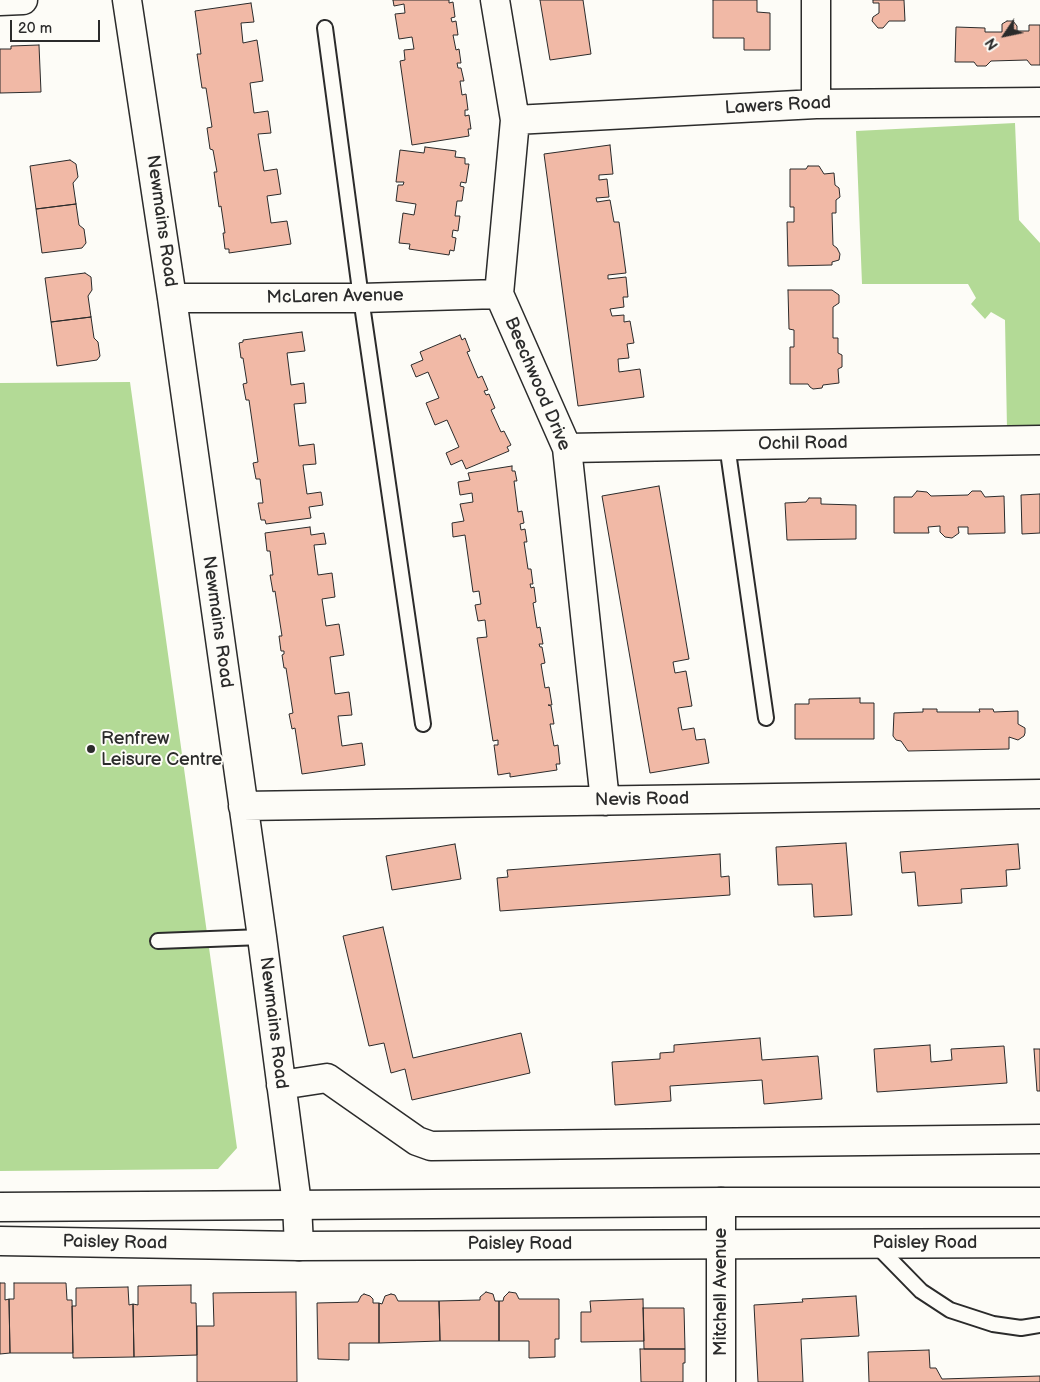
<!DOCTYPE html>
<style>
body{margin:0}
#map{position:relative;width:1040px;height:1382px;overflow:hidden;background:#fdfcf7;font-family:"Balsamiq Sans",sans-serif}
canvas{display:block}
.north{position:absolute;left:980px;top:10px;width:50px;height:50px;-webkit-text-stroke:4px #fdfcf7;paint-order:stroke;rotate:236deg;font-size:14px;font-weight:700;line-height:20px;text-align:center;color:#2b2b2b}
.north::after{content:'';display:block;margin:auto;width:18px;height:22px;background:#2b2b2b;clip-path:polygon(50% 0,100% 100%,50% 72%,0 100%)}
.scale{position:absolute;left:10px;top:20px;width:90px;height:22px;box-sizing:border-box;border:2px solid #2b2b2b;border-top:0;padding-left:6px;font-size:15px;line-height:18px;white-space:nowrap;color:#2b2b2b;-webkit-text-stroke:4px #fdfcf7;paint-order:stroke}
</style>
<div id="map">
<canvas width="1040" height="1382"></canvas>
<div class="north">N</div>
<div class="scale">20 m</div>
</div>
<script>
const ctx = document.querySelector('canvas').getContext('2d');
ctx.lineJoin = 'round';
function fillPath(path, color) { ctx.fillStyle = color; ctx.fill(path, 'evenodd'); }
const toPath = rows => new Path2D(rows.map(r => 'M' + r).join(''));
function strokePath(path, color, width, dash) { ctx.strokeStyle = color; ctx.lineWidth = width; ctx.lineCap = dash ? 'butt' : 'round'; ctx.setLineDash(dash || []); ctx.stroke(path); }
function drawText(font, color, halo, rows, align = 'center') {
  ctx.font = font + ' "Balsamiq Sans",sans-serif'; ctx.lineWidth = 4; ctx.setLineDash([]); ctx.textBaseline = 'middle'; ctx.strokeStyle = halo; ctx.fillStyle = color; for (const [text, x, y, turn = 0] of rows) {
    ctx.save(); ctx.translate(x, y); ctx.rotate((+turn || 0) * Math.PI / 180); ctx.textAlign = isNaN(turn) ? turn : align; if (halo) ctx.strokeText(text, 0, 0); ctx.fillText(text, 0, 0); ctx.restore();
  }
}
fillPath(toPath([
 [1015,123,1019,220,1040,243,1040,429,1007,429,1005,320,991,312,985,319,971,304,976,298,968,284,862,284,856,131],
 [130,382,237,1148,218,1169,0,1171,0,383]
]), '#b3da96');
const building = toPath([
 [393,0,449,0,449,3,453,2,455,17,451,18,452,22,456,21,458,35,453,35,456,50,459,49,461,63,457,63,458,68,461,68,464,81,460,81,462,95,466,94,468,110,465,110,465,116,469,115,471,129,468,129,469,136,412,145,400,61,405,60,404,50,414,49,412,37,399,39,395,14,405,13,404,4,394,6,393,0],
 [540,0,583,0,591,54,550,60,540,0],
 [713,0,757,0,757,12,770,13,770,50,744,50,744,38,713,38,713,0],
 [873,0,904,0,905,21,889,21,883,28,878,28,872,21,873,17,879,13,879,3,873,3,873,0],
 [251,3,254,22,241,23,243,43,257,40,263,81,250,83,254,113,268,111,271,133,258,134,264,171,277,169,281,194,267,196,271,223,287,221,291,244,229,253,229,249,225,249,223,233,225,233,221,206,219,207,214,172,217,172,213,150,210,149,207,128,212,127,206,88,202,88,197,54,201,54,195,11,251,3],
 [1007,21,1013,21,1017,26,1017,31,1029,31,1029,25,1040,25,1040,65,1031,65,1027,60,991,61,986,66,977,66,974,62,955,62,956,27,985,28,985,32,1002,32,1002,24,1007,21],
 [39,45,41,92,0,93,0,49,11,49,11,46,39,45],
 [610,145,613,174,599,175,599,180,607,179,609,197,596,198,597,202,610,200,614,222,619,222,626,273,608,275,608,279,626,277,628,297,623,297,624,307,610,309,612,316,624,315,624,322,630,321,634,343,627,344,629,358,618,359,619,372,640,369,644,397,578,406,544,154,610,145],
 [425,147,456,151,455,157,465,158,465,164,469,164,466,183,461,182,460,186,464,187,462,201,457,201,455,216,460,216,458,231,453,230,452,237,456,238,454,251,450,250,449,255,409,249,410,244,399,243,403,213,414,215,416,204,396,201,398,185,403,185,404,182,396,182,400,150,424,153,425,147],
 [70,160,76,164,78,177,73,183,76,204,36,209,30,166,70,160],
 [808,166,819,166,824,174,834,173,835,185,839,188,840,197,836,200,836,213,832,213,833,245,837,248,840,254,839,260,832,262,832,265,788,266,787,222,794,222,794,207,790,207,790,169,806,169,808,166],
 [76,204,79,225,84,229,86,243,82,248,42,253,36,209,76,204],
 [85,273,91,277,92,290,88,296,91,317,51,322,45,278,85,273],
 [788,290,832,290,839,295,839,303,833,307,833,338,838,338,838,353,842,355,842,367,838,369,839,383,823,385,822,388,813,389,810,387,808,384,790,384,790,347,794,347,794,330,789,329,788,290],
 [91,317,94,338,98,342,100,356,97,360,57,366,51,322,91,317],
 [302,332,305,351,287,353,291,385,304,383,306,403,294,404,299,446,314,444,316,464,303,465,307,494,321,492,323,505,309,507,311,518,266,524,265,520,261,520,258,503,263,503,260,479,256,479,253,463,258,462,249,400,246,400,243,384,247,383,243,358,241,358,239,343,243,342,243,340,302,332],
 [460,335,462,340,465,338,470,351,467,352,478,378,482,376,488,390,484,391,486,395,489,394,495,408,491,410,501,432,504,431,511,445,507,447,509,451,466,469,462,460,451,465,446,453,459,447,447,420,435,425,426,403,439,398,428,372,416,377,411,365,423,360,420,352,460,335],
 [512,466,512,471,515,471,517,481,514,481,518,512,522,511,524,523,520,524,521,530,525,529,527,542,524,542,528,569,531,569,533,584,530,584,531,588,534,587,536,602,533,603,537,628,540,627,543,644,539,644,540,647,542,647,545,663,541,664,545,688,549,687,552,705,548,705,551,706,554,724,550,724,554,746,558,745,560,764,556,764,557,770,510,777,510,773,498,775,494,745,498,745,498,740,493,741,477,638,487,637,485,620,478,621,475,605,481,604,479,591,473,592,465,535,453,537,452,523,464,521,460,504,473,502,472,493,460,495,458,482,470,480,468,473,512,466],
 [659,486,689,659,673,662,675,673,686,671,692,706,678,708,682,730,694,728,696,740,705,739,709,763,650,773,602,496,659,486],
 [917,491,927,492,931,496,968,495,972,491,981,491,985,497,1004,496,1005,533,968,534,968,527,958,527,959,533,952,538,945,537,940,532,940,526,928,527,929,533,894,533,894,497,912,497,917,491],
 [1040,494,1040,533,1022,534,1021,495,1040,494],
 [809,498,821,498,821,504,856,505,856,539,787,540,785,503,806,502,809,498],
 [310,527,311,535,324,533,326,544,314,545,318,575,332,573,335,597,322,599,326,626,339,624,344,655,330,657,335,694,349,692,352,715,338,716,342,746,362,743,365,765,302,774,295,728,292,729,289,714,293,713,286,668,284,668,282,655,284,654,284,651,281,651,279,636,282,636,275,591,273,592,270,575,273,575,270,551,267,551,265,533,310,527],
 [860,698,860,703,874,703,874,739,795,739,795,704,809,704,809,699,860,698],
 [923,709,937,709,937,712,980,712,979,709,993,709,994,712,1018,711,1018,724,1025,728,1025,733,1024,736,1018,740,1009,737,1009,749,908,751,901,741,896,740,893,736,894,713,923,712,923,709],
 [846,843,852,915,814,917,812,884,778,885,776,847,846,843],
 [455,844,461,879,392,890,386,856,455,844],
 [1018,844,1020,869,1006,870,1007,886,961,889,962,903,918,906,915,872,902,873,900,852,1018,844],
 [720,854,721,877,729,876,730,895,500,911,497,878,508,877,507,870,720,854],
 [383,927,413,1058,521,1033,530,1073,412,1100,405,1069,391,1073,384,1043,369,1046,343,936,383,927],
 [760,1038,762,1060,818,1056,822,1099,764,1104,762,1080,670,1086,671,1101,615,1105,612,1062,660,1059,660,1053,674,1052,674,1045,760,1038],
 [930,1045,931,1062,952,1060,951,1049,1004,1046,1007,1083,877,1092,874,1049,930,1045],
 [1034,1049,1040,1049,1040,1091,1037,1091,1034,1049],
 [0,1283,5,1283,5,1300,9,1299,10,1353,0,1354,0,1283],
 [14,1283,66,1283,67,1300,72,1300,73,1353,10,1353,9,1299,14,1299,14,1283],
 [191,1285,191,1303,196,1303,197,1355,134,1357,133,1304,138,1305,138,1286,191,1285],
 [128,1287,129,1305,133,1304,134,1357,73,1358,72,1306,76,1306,76,1288,128,1287],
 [296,1292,297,1382,197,1382,197,1326,214,1326,213,1293,296,1292],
 [486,1292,493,1294,495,1301,499,1301,499,1341,440,1341,439,1301,480,1300,480,1297,486,1292],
 [509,1292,516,1293,519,1299,559,1299,559,1339,555,1339,555,1357,529,1358,529,1341,499,1341,499,1301,503,1301,504,1297,509,1292],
 [364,1294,370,1296,373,1299,373,1303,379,1303,379,1343,349,1343,349,1360,318,1359,317,1303,358,1302,361,1296,364,1294],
 [391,1294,395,1295,398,1301,439,1301,440,1341,379,1343,379,1303,382,1304,385,1296,391,1294],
 [856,1296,859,1336,801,1339,803,1382,758,1382,754,1305,803,1302,802,1299,856,1296],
 [643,1299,644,1341,581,1342,581,1312,591,1312,590,1301,643,1299],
 [643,1308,684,1308,685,1349,644,1349,643,1308],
 [640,1349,685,1349,685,1363,683,1363,683,1382,641,1382,640,1349],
 [929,1350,930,1368,936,1368,942,1379,1040,1376,1040,1382,869,1382,868,1352,929,1350]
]);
fillPath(building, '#f1b9a6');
strokePath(building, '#2b2b2b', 1);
const lane = toPath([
 [325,28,361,298,423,724],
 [727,445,766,718],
 [158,941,262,937],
 [876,1245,921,1291,950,1310,993,1324,1021,1328,1040,1325]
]);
const street = toPath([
 [127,0,172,298,262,937,297,1204,299,1246],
 [495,0,515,120,499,294,567,448,605,801],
 [0,1,23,0],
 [816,104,816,0],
 [515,120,816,104,1040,102],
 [172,298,361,298,499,294],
 [567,448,1040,440],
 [243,806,1040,794],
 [281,1085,327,1078,417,1141,431,1146,1040,1139],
 [721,1382,721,1202]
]);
const primary = toPath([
 [0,1207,721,1202,1040,1202],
 [0,1241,299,1246,1040,1243]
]);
strokePath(lane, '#2b2b2b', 18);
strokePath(street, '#2b2b2b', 31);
strokePath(primary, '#2b2b2b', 31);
strokePath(lane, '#fdfcf7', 14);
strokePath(street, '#fdfcf7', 28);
strokePath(primary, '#fdfcf7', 28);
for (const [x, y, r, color] of [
 [91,749,5,"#2b2b2b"]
]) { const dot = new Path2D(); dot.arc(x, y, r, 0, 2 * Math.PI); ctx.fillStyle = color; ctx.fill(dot); strokePath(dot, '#fdfcf7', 2); }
drawText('18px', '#2b2b2b', '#fdfcf7', [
 ["Lawers Road",778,106,-3],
 ["Newmains Road",161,221,82],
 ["McLaren Avenue",335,297,-1],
 ["Beechwood Drive",537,384,67],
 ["Ochil Road",803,444,-1],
 ["Newmains Road",217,622,82],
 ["Nevis Road",642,800,-1],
 ["Newmains Road",273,1023,83],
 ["Paisley Road",115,1243,1],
 ["Paisley Road",925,1243],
 ["Paisley Road",520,1244],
 ["Mitchell Avenue",721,1292,-90]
]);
drawText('18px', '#2b2b2b', '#fdfcf7', [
 ["Renfrew",101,739],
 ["Leisure Centre",101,760]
], 'left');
</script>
